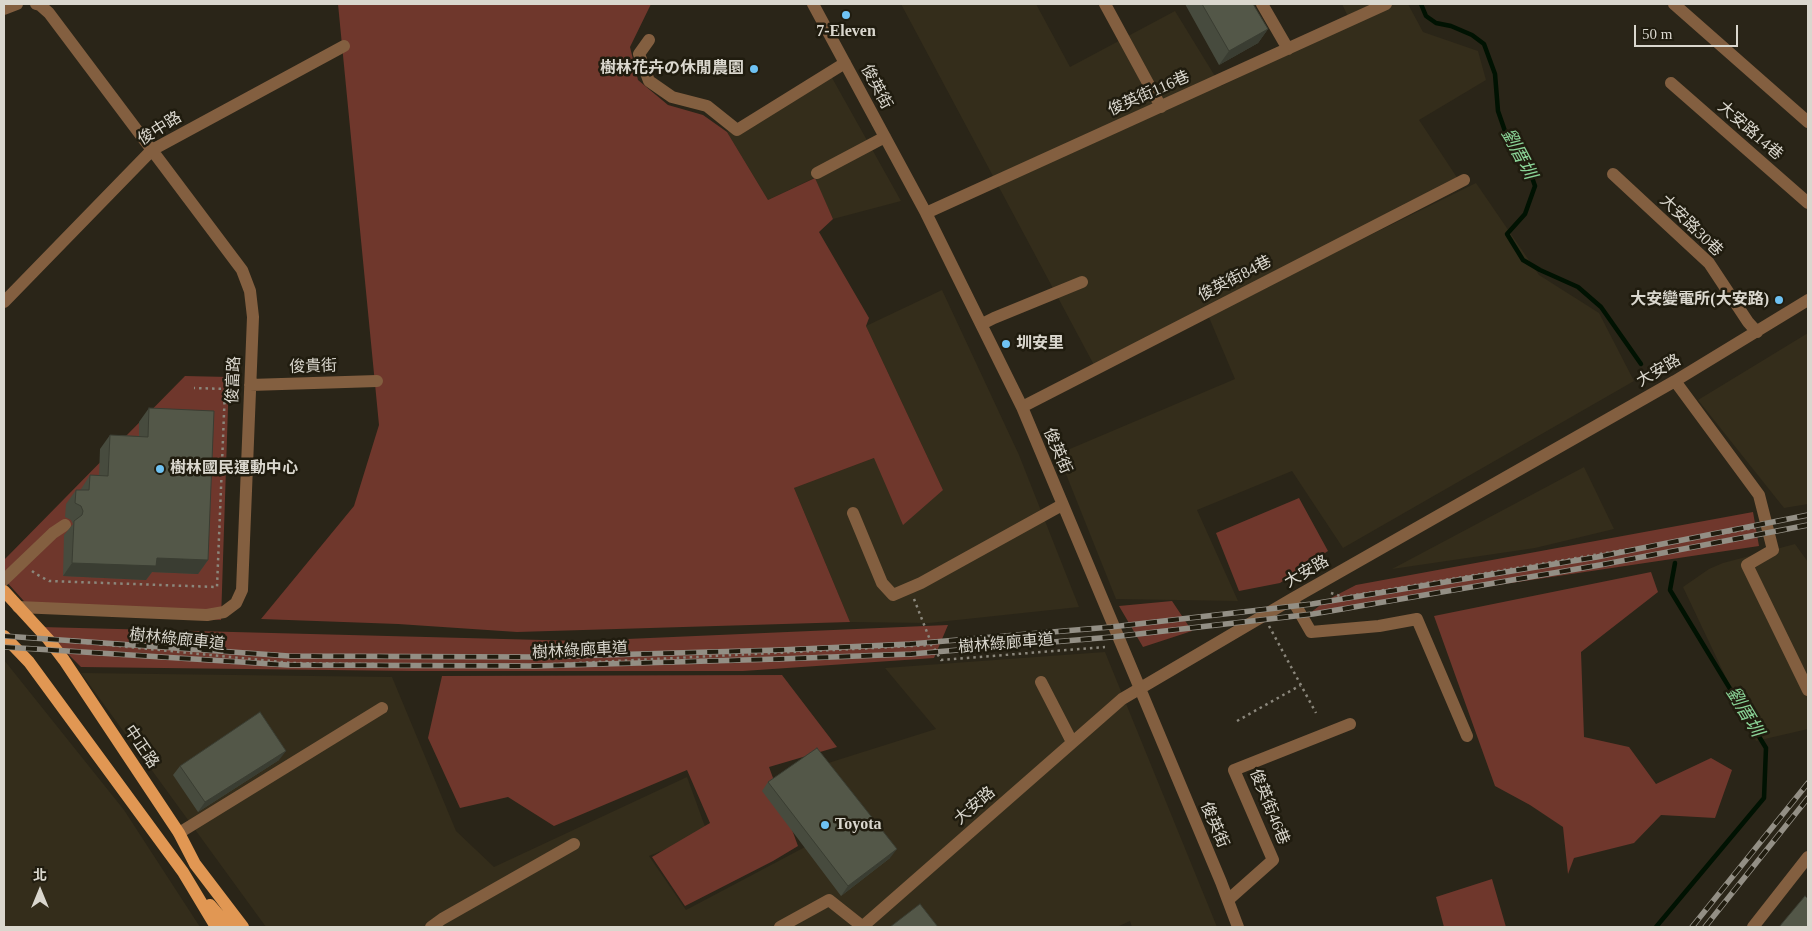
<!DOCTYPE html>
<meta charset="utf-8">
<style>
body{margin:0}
#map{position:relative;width:1812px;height:931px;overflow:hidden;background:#2a2518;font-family:"Times New Roman","Noto Sans TC",serif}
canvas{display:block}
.frame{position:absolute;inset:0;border:5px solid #dad7ce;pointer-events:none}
.north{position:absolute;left:15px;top:866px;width:50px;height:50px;-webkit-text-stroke:4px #201c0f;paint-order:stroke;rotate:0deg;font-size:14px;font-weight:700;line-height:20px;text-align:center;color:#dad7ce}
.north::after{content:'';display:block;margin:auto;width:18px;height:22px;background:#dad7ce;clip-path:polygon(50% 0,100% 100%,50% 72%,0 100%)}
.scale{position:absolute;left:1634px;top:25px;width:104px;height:22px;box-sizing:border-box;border:2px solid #dad7ce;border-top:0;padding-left:6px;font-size:15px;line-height:18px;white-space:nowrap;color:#dad7ce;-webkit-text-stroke:4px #201c0f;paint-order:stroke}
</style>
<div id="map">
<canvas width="1812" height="931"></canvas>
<div class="frame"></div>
<div class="north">北</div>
<div class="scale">50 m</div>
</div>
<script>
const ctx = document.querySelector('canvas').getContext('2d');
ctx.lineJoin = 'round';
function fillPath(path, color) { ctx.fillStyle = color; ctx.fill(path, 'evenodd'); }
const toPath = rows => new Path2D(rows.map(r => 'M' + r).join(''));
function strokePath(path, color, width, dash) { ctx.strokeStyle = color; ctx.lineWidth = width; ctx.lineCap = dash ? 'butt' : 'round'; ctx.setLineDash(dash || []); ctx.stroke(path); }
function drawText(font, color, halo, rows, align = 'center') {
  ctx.font = font + ' "Times New Roman","Noto Sans TC","Noto Sans JP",serif'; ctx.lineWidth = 5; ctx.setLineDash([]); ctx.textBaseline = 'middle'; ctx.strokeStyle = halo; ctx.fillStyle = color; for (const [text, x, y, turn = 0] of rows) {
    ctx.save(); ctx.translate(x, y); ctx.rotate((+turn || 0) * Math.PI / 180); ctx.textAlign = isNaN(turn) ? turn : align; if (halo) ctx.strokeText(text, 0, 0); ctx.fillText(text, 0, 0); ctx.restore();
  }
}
fillPath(toPath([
 [901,4,1036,4,1070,67,1175,11,1221,86,1351,23,1342,4,1408,4,1423,32,1478,51,1486,80,1419,120,1458,179,1094,365],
 [831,76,901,201,833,219,814,178,768,200,727,132],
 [1476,183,1539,275,1599,313,1634,381,1343,548,1292,471,1197,510,1238,601,1116,599,1058,454,1235,379,1208,315],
 [942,290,1019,455,1079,607,929,623,850,622,794,488,874,458,943,490,866,326],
 [1808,333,1808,504,1784,508,1698,400],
 [1584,467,1614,529,1535,548,1392,569],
 [1795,544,1808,562,1808,729,1756,741,1683,587,1709,569,1723,563],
 [1105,652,1217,927,1132,927,1130,921,1117,927,266,927,81,673,392,677,456,831,494,867,687,777,707,832,649,856,686,910,805,847,768,782,936,729,885,668],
 [4,660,124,810,200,927,4,927]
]), '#342d1b');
fillPath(toPath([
 [338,4,651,4,630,47,638,80,668,105,703,115,727,132,768,200,815,178,833,219,819,232,869,318,866,326,943,490,903,525,874,458,794,488,850,622,517,632,398,624,261,619,354,506,379,425],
 [185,376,229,377,221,620,32,610,4,579,4,560],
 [1299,498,1328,551,1280,583,1239,591,1216,533],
 [1753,512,1759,546,1310,613,1327,600,1356,585],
 [1651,572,1658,592,1581,652,1584,737,1629,747,1656,784,1711,758,1732,770,1715,818,1661,815,1634,843,1574,858,1568,874,1563,827,1530,805,1495,786,1434,616],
 [1172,601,1192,631,1143,647,1119,606],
 [948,625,934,658,743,671,411,671,81,667,41,627,581,641],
 [782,675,837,747,769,767,798,846,773,861,685,906,652,857,710,823,687,770,554,826,508,797,460,808,428,738,442,676],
 [1492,879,1506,927,1444,927,1436,897]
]), '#6f372c');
strokePath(toPath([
 [1421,4,1426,16,1436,23,1451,26,1472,35,1484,44,1495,74,1498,111,1506,134,1516,153,1528,166,1535,186,1525,214,1507,234,1523,260,1540,270,1578,287,1601,307,1641,364],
 [1656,927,1764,798,1766,748,1670,590,1675,563]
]), '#001202', 4.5);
strokePath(toPath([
 [32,571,36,574,49,581,217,587,225,389,194,388],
 [1331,593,1343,597,1755,528],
 [914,599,932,645],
 [1269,626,1316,713],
 [67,641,292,663,516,666,932,645,941,660,1105,647],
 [1237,721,1301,685]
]), '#8b877c', 2.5, [2.5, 4]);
strokePath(toPath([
 [813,4,926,213,1022,407,1221,882,1238,927],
 [1105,4,1161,107],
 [1262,4,1288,49],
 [1674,4,1808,122],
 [4,9,17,4],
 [649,40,639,54,649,81,672,97,707,106,737,130,845,63],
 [1671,83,1808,203],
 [817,173,885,137],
 [1613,174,1709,263,1748,322,1757,332],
 [926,213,1386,4],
 [4,302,152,150,344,46],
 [982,324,994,318,1082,282],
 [1675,381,1759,495,1773,550,1747,565,1808,690],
 [250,385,377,381],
 [1022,407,1464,180],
 [853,513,882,583,893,595,921,583,1062,505],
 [4,580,53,533,65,525],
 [1292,599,1311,632,1379,626,1417,619,1467,736],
 [18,607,207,615,224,612,236,603,242,590,253,317,250,291,242,270,49,13,40,5,36,4],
 [1041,682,1072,742],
 [179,833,382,708],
 [1228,900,1273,860,1234,770,1350,724],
 [431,927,442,919,574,844],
 [780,927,829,900,863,927],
 [862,927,1122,699,1292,599,1675,381,1808,300],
 [1753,927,1808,857]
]), '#835f40', 12);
strokePath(toPath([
 [4,591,48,639,64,660,179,833,195,864,243,927],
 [4,636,29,662,183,872,216,927],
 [210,905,229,927]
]), '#e19753', 12);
const rail = toPath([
 [4,636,289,656,535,657,779,650,910,644,1111,627,1312,604,1597,557,1808,515],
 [4,647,288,665,534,666,779,659,911,654,1112,637,1313,614,1600,565,1808,525],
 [1692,927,1808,783],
 [1705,927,1808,798]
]);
strokePath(rail, '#938f85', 5.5);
strokePath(rail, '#201c0f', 4, [11]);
fillPath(toPath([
 [1185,4,1253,4,1268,29,1258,43,1219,65],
 [149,408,208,560,198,574,152,572,146,580,63,576,64,535,73,524,71,520,65,517,66,504,76,490,80,490,81,489,90,475,99,475,100,449,110,435,139,436,139,422],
 [279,760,198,812,173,775,180,766],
 [768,782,890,858,841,896,762,791]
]), '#474b3e');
fillPath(toPath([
 [1268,29,1258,43,1219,65,1229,51],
 [157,558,208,560,198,574,152,572,146,580,63,576,72,563],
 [286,751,279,760,198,812,205,802],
 [897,849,890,858,841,896,848,886]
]), '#3a3d32');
const building = toPath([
 [1202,4,1253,4,1268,29,1229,51,1202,4],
 [149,408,214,411,208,560,157,558,156,566,72,563,74,521,82,515,83,511,81,506,75,503,76,490,89,490,90,475,108,476,110,435,148,437,149,408],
 [260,712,286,751,205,802,180,766,260,712],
 [817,748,897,849,848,886,768,782,817,748],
 [1805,896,1808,899,1808,927,1779,927,1805,896],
 [920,904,938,927,890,927,920,904]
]);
fillPath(building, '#535748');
strokePath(building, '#3a3d32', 1);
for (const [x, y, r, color] of [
 [846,15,5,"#6ec2f3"],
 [754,69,5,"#6ec2f3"],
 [1779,300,5,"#6ec2f3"],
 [1006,344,5,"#6ec2f3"],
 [160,469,5,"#6ec2f3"],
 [825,825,5,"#6ec2f3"]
]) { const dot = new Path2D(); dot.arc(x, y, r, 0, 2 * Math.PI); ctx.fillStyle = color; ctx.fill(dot); strokePath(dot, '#201c0f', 2); }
drawText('bold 16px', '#dad7ce', '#201c0f', [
 ["7-Eleven",846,32,"center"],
 ["樹林花卉の休閒農園",744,69,"right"],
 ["大安變電所(大安路)",1769,300,"right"],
 ["圳安里",1016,344],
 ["樹林國民運動中心",170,469],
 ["Toyota",835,825]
], 'left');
drawText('16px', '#dad7ce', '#201c0f', [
 ["俊英街",876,87,62],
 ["俊英街116巷",1149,94,-24],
 ["俊中路",160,129,-32],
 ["大安路14巷",1750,131,41],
 ["大安路30巷",1691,226,44],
 ["俊英街84巷",1235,279,-27],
 ["俊貴街",313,367,-2],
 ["大安路",1659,371,-30],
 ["俊富路",234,380,-87],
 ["俊英街",1057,451,67],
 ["大安路",1307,572,-30],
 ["樹林綠廊車道",177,640,6],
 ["樹林綠廊車道",1006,644,-5],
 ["樹林綠廊車道",580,651,-3],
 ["中正路",141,747,56],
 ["大安路",975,806,-41],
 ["俊英街46巷",1269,807,68],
 ["俊英街",1214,825,67]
]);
drawText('italic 18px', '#8ad497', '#201c0f', [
 ["劉厝圳",1518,154,62],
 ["劉厝圳",1744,712,59]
]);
</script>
